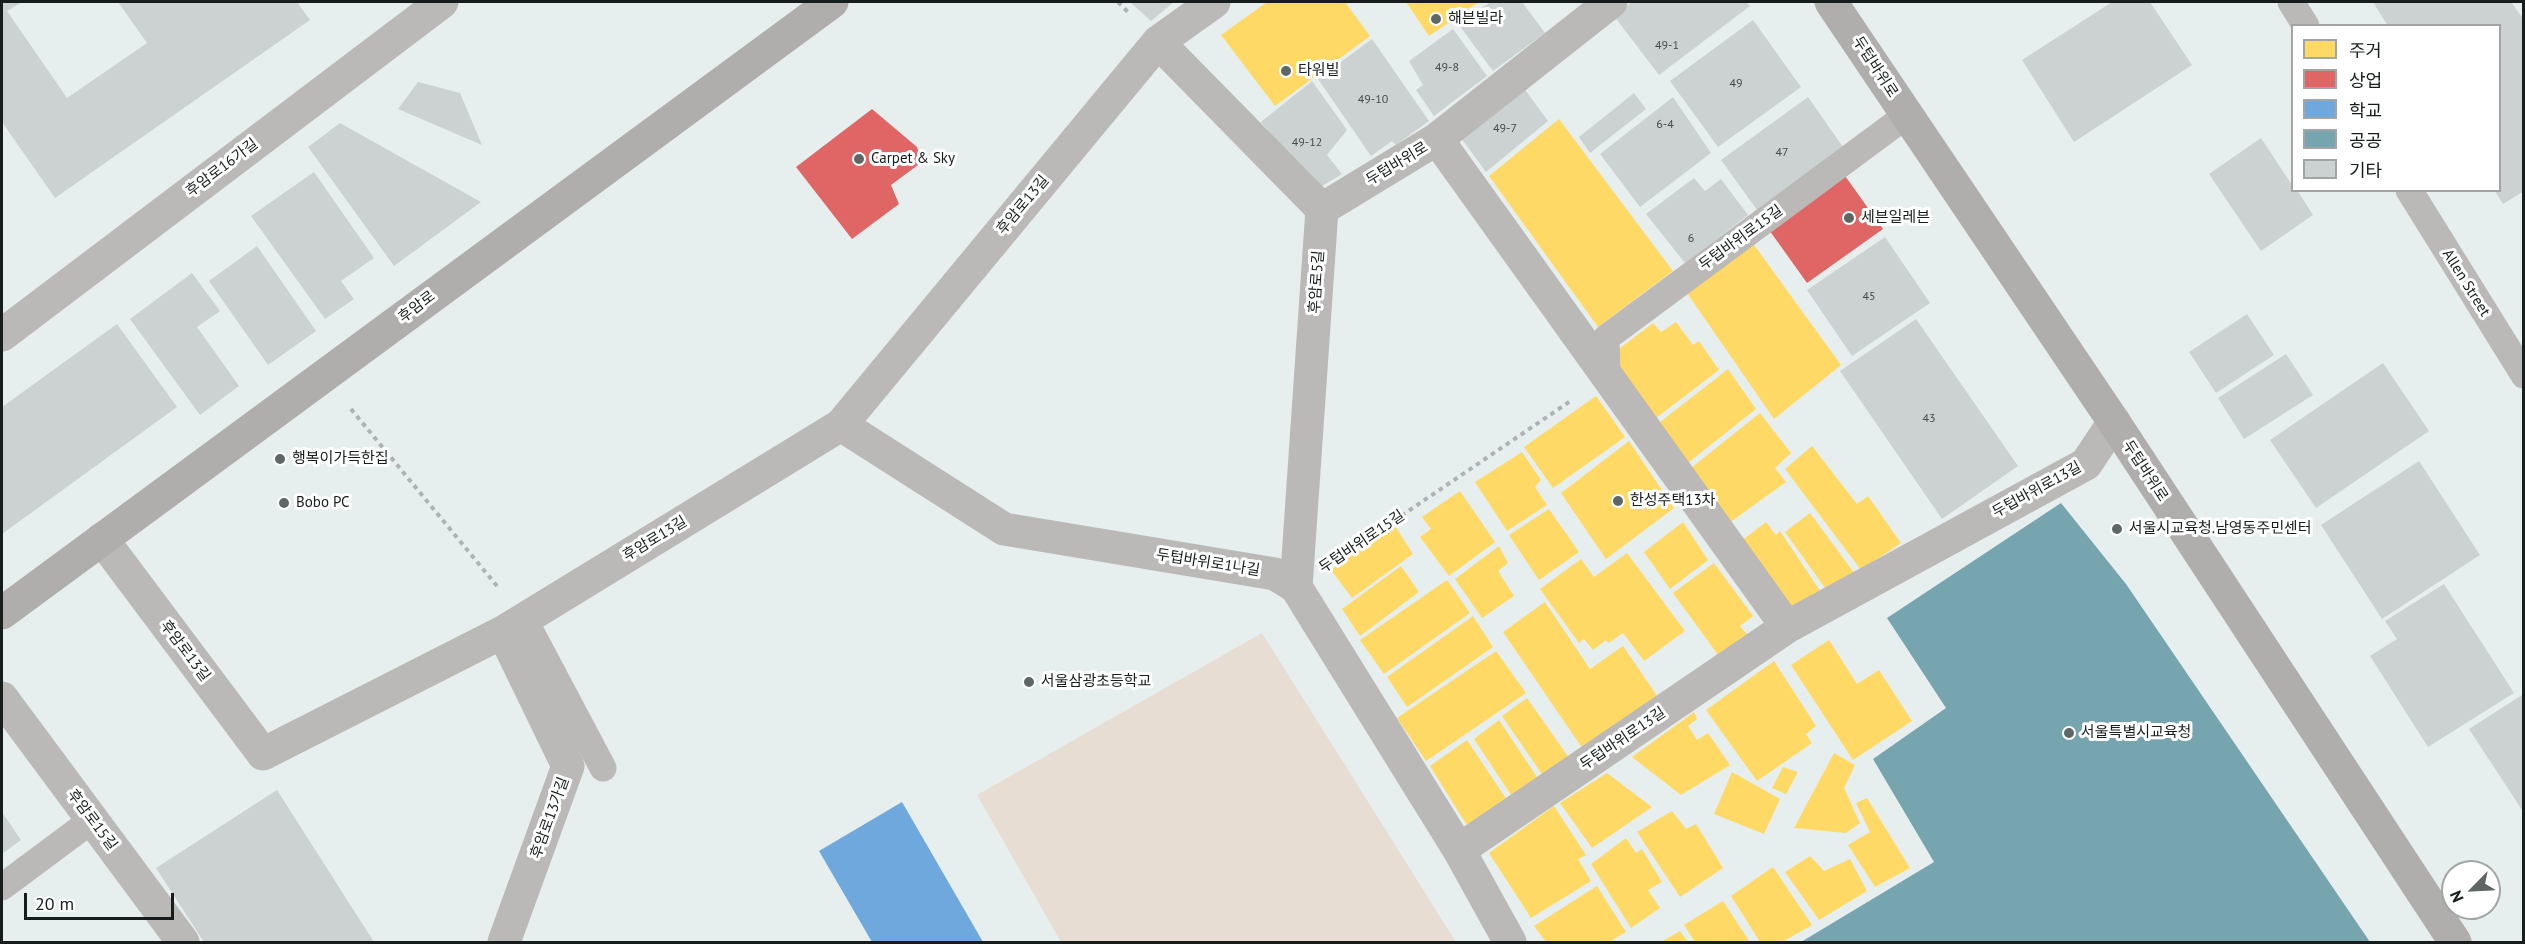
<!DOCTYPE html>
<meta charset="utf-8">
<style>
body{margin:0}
#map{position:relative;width:2525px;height:944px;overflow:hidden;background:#e6efee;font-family:"PT Sans","Noto Sans KR",sans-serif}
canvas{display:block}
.frame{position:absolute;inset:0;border:3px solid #161d1c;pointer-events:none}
.legend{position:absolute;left:2291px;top:24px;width:210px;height:168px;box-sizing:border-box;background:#fff;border:2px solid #a2a5a4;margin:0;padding:8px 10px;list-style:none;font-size:18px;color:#161d1c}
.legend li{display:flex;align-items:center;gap:12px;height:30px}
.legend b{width:30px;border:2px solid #a2a5a4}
.north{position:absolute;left:2441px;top:860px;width:60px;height:60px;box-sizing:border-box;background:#fff;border:2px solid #a2a5a4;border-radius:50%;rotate:246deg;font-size:16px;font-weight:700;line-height:24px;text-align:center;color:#161d1c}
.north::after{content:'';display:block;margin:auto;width:21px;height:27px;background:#5f6666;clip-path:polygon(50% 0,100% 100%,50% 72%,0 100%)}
.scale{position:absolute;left:24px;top:893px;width:150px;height:27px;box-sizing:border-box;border:3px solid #161d1c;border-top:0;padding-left:8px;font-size:18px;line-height:21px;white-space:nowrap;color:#161d1c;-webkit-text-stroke:4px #fff;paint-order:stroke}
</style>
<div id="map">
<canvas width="2525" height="944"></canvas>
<div class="frame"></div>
<ul class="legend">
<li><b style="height:16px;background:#ffd966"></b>주거</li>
<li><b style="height:16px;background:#e06666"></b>상업</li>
<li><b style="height:16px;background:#6fa8dc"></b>학교</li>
<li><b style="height:16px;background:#76a5af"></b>공공</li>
<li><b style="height:16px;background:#ccd2d2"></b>기타</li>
</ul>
<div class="north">N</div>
<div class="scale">20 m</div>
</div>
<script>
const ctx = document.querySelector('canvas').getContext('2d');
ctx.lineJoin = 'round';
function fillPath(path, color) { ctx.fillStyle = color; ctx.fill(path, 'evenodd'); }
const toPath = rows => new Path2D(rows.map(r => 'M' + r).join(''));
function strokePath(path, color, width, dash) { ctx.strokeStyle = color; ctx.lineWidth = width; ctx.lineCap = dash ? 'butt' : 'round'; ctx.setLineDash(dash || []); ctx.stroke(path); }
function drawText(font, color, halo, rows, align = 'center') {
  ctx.font = font + ' "PT Sans","Noto Sans KR",sans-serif'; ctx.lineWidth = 6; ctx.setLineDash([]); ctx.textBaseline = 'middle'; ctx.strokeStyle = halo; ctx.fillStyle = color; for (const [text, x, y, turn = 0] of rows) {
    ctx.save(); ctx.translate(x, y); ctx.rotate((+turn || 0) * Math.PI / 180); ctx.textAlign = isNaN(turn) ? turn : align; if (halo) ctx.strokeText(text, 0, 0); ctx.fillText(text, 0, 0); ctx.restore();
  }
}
fillPath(toPath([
 [1262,633,1456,942,1061,942,977,795]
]), '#e7ddd3');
fillPath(toPath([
 [1267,2,1345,2,1370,36,1275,106,1221,35],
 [1406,2,1479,2,1429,36],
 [1559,119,1673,271,1598,327,1489,176],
 [1752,242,1841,365,1774,419,1687,293],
 [1676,322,1693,345,1699,341,1719,370,1656,418,1611,355,1653,323,1661,332],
 [1728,369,1756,409,1684,466,1655,426],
 [1596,396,1625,437,1553,488,1524,447],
 [1760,413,1791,453,1775,468,1786,482,1725,526,1686,472],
 [1629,441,1674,508,1606,559,1561,493],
 [1812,446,1857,504,1868,496,1901,543,1861,570,1785,469],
 [1522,452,1541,480,1535,487,1547,505,1507,531,1475,482],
 [1460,491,1495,542,1449,576,1420,537,1431,529,1422,517],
 [1549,509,1579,552,1539,580,1509,535],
 [1810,513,1855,574,1828,592,1785,532],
 [1683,522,1708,560,1670,589,1644,552],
 [1766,522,1776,535,1780,531,1823,595,1788,615,1740,542],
 [1395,526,1413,554,1352,598,1331,570],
 [1499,546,1508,563,1498,571,1514,596,1482,618,1455,579],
 [1627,553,1685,631,1644,661,1623,633,1609,643,1606,640,1593,650,1584,639,1579,643,1540,589,1581,559,1594,577],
 [1714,563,1753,616,1740,626,1750,638,1721,659,1673,593],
 [1401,566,1419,592,1360,636,1342,609],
 [1447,580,1470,613,1384,674,1360,640],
 [1545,602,1590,669,1623,646,1660,700,1585,752,1503,632],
 [1473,616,1493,647,1407,707,1387,677],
 [1829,640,1857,684,1879,670,1912,721,1853,760,1791,665],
 [1496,651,1526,693,1426,761,1397,718],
 [1774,661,1816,726,1806,734,1812,743,1757,781,1706,710],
 [1527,698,1572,762,1546,780,1502,716],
 [1694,712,1697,719,1688,726,1697,740,1708,733,1730,765,1681,795,1632,757],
 [1499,720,1541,783,1515,801,1474,739],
 [1467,740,1509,803,1470,830,1430,766],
 [1834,753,1855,765,1844,788,1860,823,1846,833,1794,828],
 [1783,767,1798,772,1786,794,1772,788],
 [1732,772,1780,799,1764,834,1714,814],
 [1607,773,1652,807,1592,848,1560,803],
 [1867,798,1910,868,1875,887,1848,845,1870,832,1856,803],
 [1554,806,1586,855,1578,859,1591,881,1531,918,1489,853],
 [1672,811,1686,829,1696,824,1723,868,1680,897,1637,832],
 [1626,838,1636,853,1642,849,1662,882,1648,890,1660,908,1631,928,1591,864],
 [1810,856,1824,871,1850,859,1867,891,1819,920,1785,872],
 [1773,867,1812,925,1782,942,1760,942,1731,896],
 [1597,886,1626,932,1609,942,1546,942,1534,926],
 [1723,901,1750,942,1695,942,1684,925],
 [1680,931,1688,942,1661,942]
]), '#ffd966');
fillPath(toPath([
 [872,109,917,147,922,162,891,185,899,204,852,239,796,167],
 [1843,173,1883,229,1807,283,1767,227]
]), '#e06666');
fillPath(toPath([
 [902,802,983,942,872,942,819,851]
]), '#6fa8dc');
fillPath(toPath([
 [2061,503,2126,584,2370,942,1801,942,1934,862,1873,759,1946,708,1887,618]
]), '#76a5af');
fillPath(toPath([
 [2,2,22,2,7,11,67,98,147,43,118,2,297,2,310,20,55,198,2,122],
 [1130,2,1174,2,1151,21],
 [1490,2,1522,2,1545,33,1493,71,1459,25],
 [1632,2,1746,2,1750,6,1659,75,1614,16],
 [2112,2,2150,2,2192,65,2074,142,2022,60],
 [2373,2,2511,2,2524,20,2524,191,2503,204,2494,190,2500,190,2500,26,2388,26],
 [1753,20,1801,87,1718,147,1670,81],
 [1453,29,1487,76,1434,116,1416,90,1423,85,1409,61],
 [1372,39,1429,121,1396,145,1392,141,1371,156,1318,79],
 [1312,81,1347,130,1327,155,1342,174,1317,189,1261,122],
 [418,82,460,93,482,145,398,109],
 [1523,87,1548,121,1486,172,1461,138],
 [1634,93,1646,109,1590,153,1579,137],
 [1673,97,1711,153,1640,207,1600,154],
 [1808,97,1843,147,1757,210,1721,160],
 [340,123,481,202,394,266,308,147],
 [2261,138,2292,185,2292,190,2297,190,2313,215,2261,251,2209,174],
 [314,172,374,258,341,281,354,299,325,319,251,216],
 [1694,178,1705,191,1721,179,1748,215,1685,263,1646,214],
 [1885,237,1930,303,1852,356,1807,290],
 [257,246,316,331,268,365,209,281],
 [192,273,220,311,197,327,239,386,200,415,130,319],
 [2247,314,2274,355,2216,393,2189,352],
 [1916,319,2018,466,1942,519,1840,371],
 [117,324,177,407,2,534,2,407],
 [2286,354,2313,395,2244,439,2218,398],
 [2383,363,2429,431,2316,508,2270,440],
 [2419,461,2480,555,2382,619,2321,525],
 [2444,584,2514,693,2428,747,2370,656,2397,639,2385,621],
 [2522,695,2524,697,2524,813,2469,729],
 [277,790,374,942,204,942,156,868],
 [2,812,21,840,2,854]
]), '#ccd2d2');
strokePath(toPath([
 [1118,2,1128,12],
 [351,409,497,586],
 [1342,556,1572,400]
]), '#afb2b1', 4, [4.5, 4.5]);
strokePath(toPath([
 [2291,2,2306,26],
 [2409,190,2524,375],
 [1607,376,1606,338,1907,115],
 [524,619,603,768],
 [2,887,92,820]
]), '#bab9b8', 27);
strokePath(toPath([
 [1158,42,1322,209,1296,587],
 [1437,139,1787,627],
 [1322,209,1437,139,1611,2],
 [2,335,442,2],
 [841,425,1004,529,1275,574,1296,587,1459,850,1510,942],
 [102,539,263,754,503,632,841,425,1158,42,1214,2],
 [503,632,568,766,504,942],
 [2,698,183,942],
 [1459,850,1787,627,2086,464,2114,422]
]), '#bab9b8', 33);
strokePath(toPath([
 [1831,2,2114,422,2455,942],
 [2,613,832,2]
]), '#afaead', 33);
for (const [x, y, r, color] of [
 [1436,19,6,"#5f6666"],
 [1286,71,6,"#5f6666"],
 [859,159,6,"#5f6666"],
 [1849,218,6,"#5f6666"],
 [280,459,6,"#5f6666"],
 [1618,501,6,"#5f6666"],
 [284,503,6,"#5f6666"],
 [2117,529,6,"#5f6666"],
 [1029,682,6,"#5f6666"],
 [2069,733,6,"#5f6666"]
]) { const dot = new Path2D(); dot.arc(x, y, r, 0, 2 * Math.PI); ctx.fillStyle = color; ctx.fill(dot); strokePath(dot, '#fff', 2); }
drawText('12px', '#444a4a', null, [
 ["49-1",1667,46],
 ["49-8",1447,68],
 ["49",1736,84],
 ["49-10",1373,100],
 ["6-4",1665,125],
 ["49-7",1505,129],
 ["49-12",1307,143],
 ["47",1782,153],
 ["6",1691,239],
 ["45",1869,297],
 ["43",1929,419]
]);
drawText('15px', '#161d1c', '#fff', [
 ["해븐빌라",1448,19],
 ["타워빌",1298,71],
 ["Carpet & Sky",871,159],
 ["세븐일레븐",1861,218],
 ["행복이가득한집",292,459],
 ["한성주택13차",1630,501],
 ["Bobo PC",296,503],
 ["서울시교육청.남영동주민센터",2129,529],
 ["서울삼광초등학교",1041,682],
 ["서울특별시교육청",2081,733]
], 'left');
drawText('15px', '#161d1c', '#fff', [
 ["두텁바위로",1875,67,57],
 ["두텁바위로",1397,164,-31],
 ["후암로16가길",222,168,-37],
 ["후암로13길",1023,205,-50],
 ["두텁바위로15길",1741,238,-36],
 ["후암로5길",1317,282,-86],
 ["Allen Street",2466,283,58],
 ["후암로",417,307,-37],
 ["두텁바위로",2145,471,57],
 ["두텁바위로13길",2037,490,-29],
 ["후암로13길",655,539,-31],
 ["두텁바위로15길",1362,542,-34],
 ["두텁바위로1나길",1208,563,9],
 ["후암로13길",185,651,53],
 ["두텁바위로13길",1623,739,-34],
 ["후암로13가길",550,818,-70],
 ["후암로15길",92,820,53]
]);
</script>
